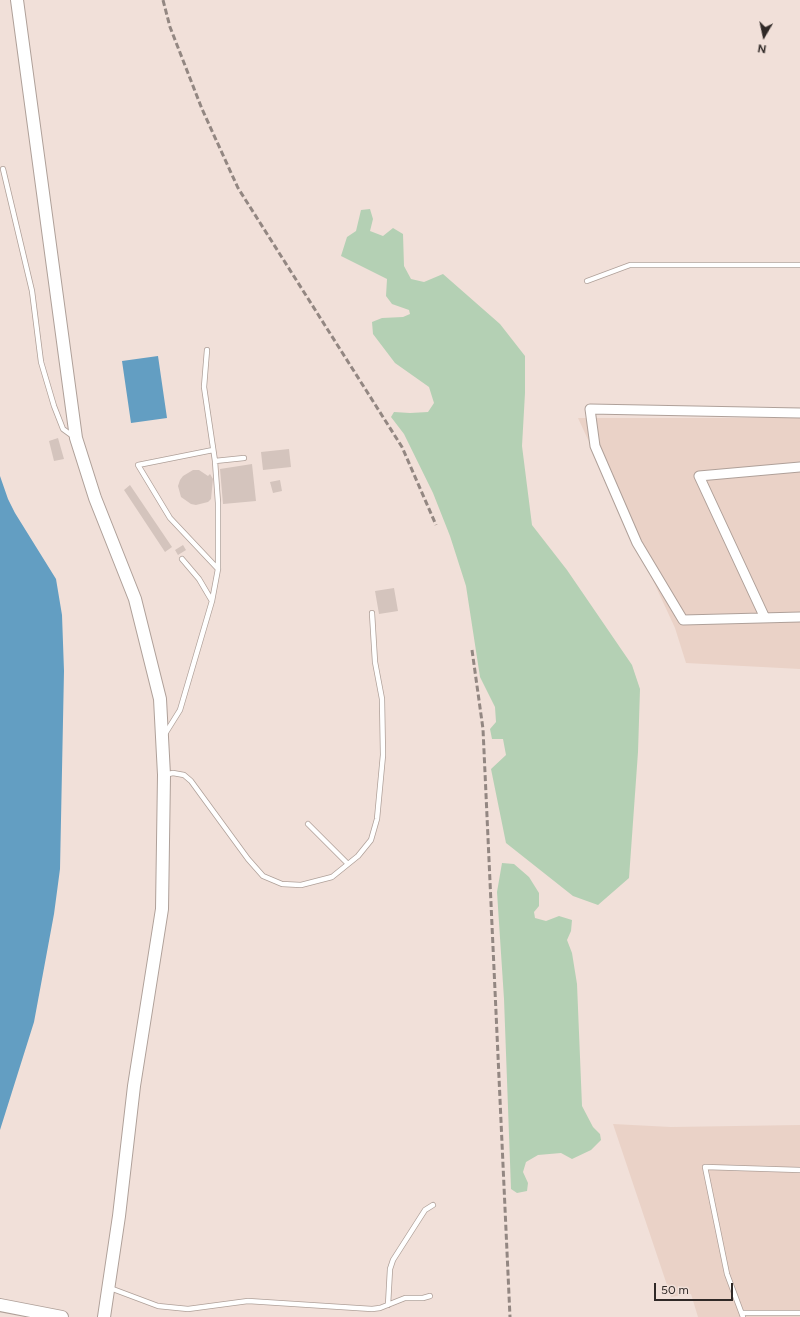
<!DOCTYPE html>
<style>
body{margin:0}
#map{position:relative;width:800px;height:1317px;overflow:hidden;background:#f1e0d9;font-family:Figtree,sans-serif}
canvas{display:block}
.north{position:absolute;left:744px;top:16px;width:40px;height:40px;-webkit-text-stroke:3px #f1e0d9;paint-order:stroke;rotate:189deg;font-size:11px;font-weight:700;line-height:16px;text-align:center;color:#302927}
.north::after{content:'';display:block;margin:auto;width:14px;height:18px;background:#302927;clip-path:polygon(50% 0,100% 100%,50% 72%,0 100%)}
.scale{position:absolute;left:654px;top:1283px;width:79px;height:18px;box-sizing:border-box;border:2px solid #302927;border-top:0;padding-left:5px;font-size:12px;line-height:14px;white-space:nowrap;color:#302927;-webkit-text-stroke:3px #f1e0d9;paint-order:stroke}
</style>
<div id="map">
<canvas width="800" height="1317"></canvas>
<div class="north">N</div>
<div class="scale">50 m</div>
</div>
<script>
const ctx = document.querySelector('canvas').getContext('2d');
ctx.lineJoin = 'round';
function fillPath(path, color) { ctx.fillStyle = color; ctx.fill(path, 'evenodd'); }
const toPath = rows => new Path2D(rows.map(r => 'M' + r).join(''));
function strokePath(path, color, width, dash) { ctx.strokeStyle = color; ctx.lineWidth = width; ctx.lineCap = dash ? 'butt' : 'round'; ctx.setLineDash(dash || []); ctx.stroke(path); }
fillPath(toPath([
 [578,418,800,418,800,669,686,663,675,628],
 [613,1124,671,1127,800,1125,800,1317,698,1317,691,1294,671,1297]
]), '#ead2c7');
fillPath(toPath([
 [370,209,373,219,370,231,383,236,393,228,403,234,404,266,411,279,424,282,443,274,500,324,525,356,525,393,522,446,532,525,567,570,632,665,640,689,638,752,629,878,598,905,573,896,506,843,491,769,506,755,503,739,492,739,490,729,496,722,495,707,480,677,466,586,450,536,433,493,404,434,391,417,394,412,410,413,428,412,434,403,429,387,395,363,373,334,372,322,382,318,403,317,410,314,409,310,392,304,386,296,387,279,341,256,347,237,356,231,361,210],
 [502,863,514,864,529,877,539,893,539,906,534,912,535,918,546,921,559,916,572,920,571,931,567,940,572,953,577,984,582,1106,593,1127,600,1134,601,1140,591,1150,572,1159,561,1153,538,1155,526,1162,523,1172,528,1183,527,1191,517,1193,511,1189,504,999,497,892]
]), '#b4d0b4');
fillPath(toPath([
 [158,356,167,418,131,423,122,361],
 [0,476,8,499,15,513,56,579,62,615,64,671,60,869,54,914,34,1022,0,1130]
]), '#639ec2');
fillPath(toPath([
 [58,438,64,459,54,461,49,441],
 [289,449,291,467,263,470,261,452],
 [252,464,256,501,223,504,220,469],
 [193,470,199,470,208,476,210,474,213,479,211,499,208,502,196,505,191,504,181,497,178,486,180,480,183,476],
 [280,480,282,491,273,493,270,482],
 [130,485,172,547,165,552,124,490],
 [183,545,186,550,178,555,175,550],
 [394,588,398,611,379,614,375,591]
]), '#d4c4bd');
const lane = toPath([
 [3,169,32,291,41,362,54,406,63,429,74,437],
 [587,281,630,265,800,265],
 [213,450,138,465,170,518,218,569],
 [215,461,244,458],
 [182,559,199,579,212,601],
 [165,734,180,710,212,601,218,569,218,503,215,461,204,387,207,350],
 [164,775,173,773,184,775,191,781,248,859,263,876,282,884,301,885,332,877,358,856,371,840,377,819,383,755,382,699,375,662,372,613],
 [308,824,348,864],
 [110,1288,158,1306,188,1309,248,1301,372,1309,380,1308,405,1298,423,1298,430,1296],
 [388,1305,390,1269,393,1260,425,1210,433,1205],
 [743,1313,800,1313],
 [743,1317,727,1274,705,1167,800,1170]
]);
const street = toPath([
 [800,413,590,409,595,446,637,543,683,620,800,617],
 [765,618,699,476,800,467]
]);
const secondary = toPath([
 [17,0,76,438,95,498,135,599,160,699,164,775,162,909,134,1086,119,1216,104,1317],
 [0,1305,62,1317]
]);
strokePath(lane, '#afa099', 6);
strokePath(street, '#afa099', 11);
strokePath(secondary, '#afa099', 14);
strokePath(lane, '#fff', 4.5);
strokePath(street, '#fff', 9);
strokePath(secondary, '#fff', 12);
strokePath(toPath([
 [163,0,170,27,202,109,238,188,402,447,436,525],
 [472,650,483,729,510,1317]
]), '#938782', 3, [6, 3]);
</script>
